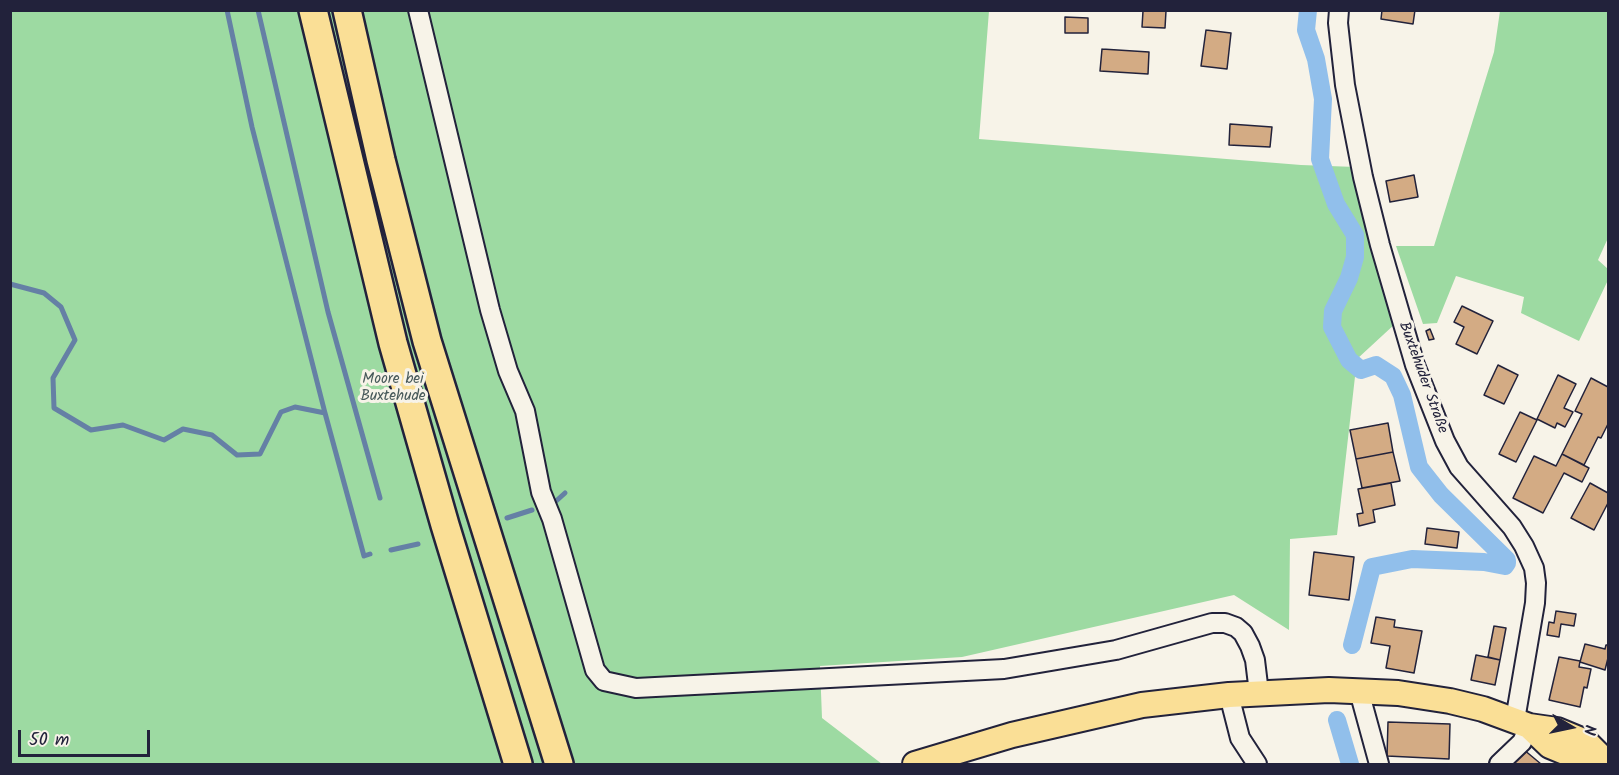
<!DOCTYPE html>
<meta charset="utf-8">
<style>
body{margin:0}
#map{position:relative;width:1619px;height:775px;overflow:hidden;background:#f7f3e8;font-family:Kalam,sans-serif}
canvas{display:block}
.frame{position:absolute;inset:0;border:12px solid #22223b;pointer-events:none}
.north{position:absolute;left:1541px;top:697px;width:60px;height:60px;-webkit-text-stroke:4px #f7f3e8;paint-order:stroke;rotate:99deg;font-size:16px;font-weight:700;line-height:24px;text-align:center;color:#22223b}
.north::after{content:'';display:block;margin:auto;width:21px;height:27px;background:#22223b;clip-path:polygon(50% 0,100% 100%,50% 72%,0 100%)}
.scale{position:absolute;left:18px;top:730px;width:132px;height:27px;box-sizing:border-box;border:3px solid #22223b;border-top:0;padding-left:8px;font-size:18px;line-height:21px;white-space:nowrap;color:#22223b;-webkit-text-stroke:4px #f7f3e8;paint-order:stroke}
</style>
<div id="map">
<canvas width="1619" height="775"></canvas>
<div class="frame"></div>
<div class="north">N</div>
<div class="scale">50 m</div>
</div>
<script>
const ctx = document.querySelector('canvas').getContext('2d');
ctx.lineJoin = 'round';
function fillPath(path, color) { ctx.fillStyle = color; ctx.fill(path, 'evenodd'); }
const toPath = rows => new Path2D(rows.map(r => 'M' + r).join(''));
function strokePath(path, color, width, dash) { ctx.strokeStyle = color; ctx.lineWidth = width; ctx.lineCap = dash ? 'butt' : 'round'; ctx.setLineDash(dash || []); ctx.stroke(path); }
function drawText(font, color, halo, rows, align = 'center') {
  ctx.font = font + ' Kalam,sans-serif'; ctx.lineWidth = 6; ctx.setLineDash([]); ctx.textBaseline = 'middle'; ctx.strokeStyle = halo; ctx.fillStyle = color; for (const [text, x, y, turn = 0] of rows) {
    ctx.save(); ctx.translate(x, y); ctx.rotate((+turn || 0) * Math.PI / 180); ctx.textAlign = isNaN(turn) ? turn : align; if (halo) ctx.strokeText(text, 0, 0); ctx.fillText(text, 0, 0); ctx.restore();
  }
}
fillPath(toPath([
 [10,11,989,11,979,139,1301,165,1356,167,1396,323,1357,359,1337,535,1290,539,1289,630,1234,595,962,657,820,666,822,718,882,764,11,764],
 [1500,11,1608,11,1608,238,1598,260,1608,269,1608,280,1579,341,1521,313,1524,297,1456,276,1437,323,1423,324,1396,246,1434,246,1494,52]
]), '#9ddaa2');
strokePath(toPath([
 [258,10,328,312,380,498],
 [10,284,44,293,61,307,75,340,53,378,54,408,91,430,123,425,164,440,183,429,212,435,237,455,260,454,281,412,295,407,325,413,252,127,227,10],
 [325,413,364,556,370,554],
 [555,502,565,493],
 [507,518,532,510],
 [391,550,418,544]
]), '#6580a5', 5);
strokePath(toPath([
 [1308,10,1306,30,1316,59,1323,99,1320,159,1336,204,1355,235,1355,257,1349,278,1333,311,1332,327,1349,360,1361,370,1376,365,1393,376,1402,395,1419,467,1441,495,1507,560,1507,563,1505,566,1484,562,1412,559,1372,567,1352,645],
 [1337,720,1350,764]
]), '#91bfeb', 18);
const building = toPath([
 [1382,10,1415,10,1413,24,1381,19,1382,10],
 [1143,11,1166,11,1165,28,1142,27,1143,11],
 [1065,17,1088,18,1088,33,1065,33,1065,17],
 [1206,30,1231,33,1227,69,1201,66,1206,30],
 [1102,49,1149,52,1148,74,1100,71,1102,49],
 [1230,124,1272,127,1270,147,1229,145,1230,124],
 [1414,175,1418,197,1390,202,1386,181,1414,175],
 [1462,306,1493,321,1477,354,1456,344,1464,327,1454,322,1462,306],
 [1430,329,1434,339,1429,340,1426,331,1430,329],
 [1498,365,1518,375,1504,404,1484,395,1498,365],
 [1558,375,1576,384,1564,408,1573,412,1565,427,1557,423,1555,428,1537,419,1558,375],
 [1591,378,1608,387,1608,424,1601,438,1598,437,1584,465,1562,454,1582,414,1575,411,1591,378],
 [1520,412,1537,420,1516,462,1499,454,1520,412],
 [1388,423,1393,452,1356,459,1350,430,1388,423],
 [1393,452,1400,481,1362,488,1356,459,1393,452],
 [1562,454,1589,468,1582,482,1564,473,1543,513,1513,498,1534,456,1556,466,1562,454],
 [1391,483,1395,505,1373,510,1375,522,1359,526,1357,514,1363,513,1358,489,1391,483],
 [1590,483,1608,493,1608,503,1594,530,1571,518,1590,483],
 [1427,528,1459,532,1457,548,1425,544,1427,528],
 [1314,552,1354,557,1349,600,1309,595,1314,552],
 [1556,611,1576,614,1574,626,1561,624,1559,637,1547,635,1549,622,1554,623,1556,611],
 [1376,617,1395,620,1394,627,1422,631,1414,673,1386,668,1390,646,1371,643,1376,617],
 [1494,626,1506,628,1500,660,1488,657,1494,626],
 [1585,644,1605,649,1606,645,1608,645,1608,658,1605,670,1580,662,1585,644],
 [1476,655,1500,660,1495,685,1471,680,1476,655],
 [1559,657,1580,661,1579,667,1591,669,1587,688,1584,687,1580,707,1549,700,1559,657],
 [1388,722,1450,724,1449,759,1387,756,1388,722],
 [1523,749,1541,764,1509,764,1523,749]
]);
fillPath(building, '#d3ab84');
strokePath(building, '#22223b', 1.5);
const minor = toPath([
 [418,10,490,310,508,371,525,411,541,492,552,519,595,670,604,681,636,688,1004,669,1116,650,1212,623,1225,623,1236,627,1243,633,1250,646,1255,660,1259,693],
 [1339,10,1338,23,1345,85,1363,177,1380,245,1415,365,1445,441,1459,467,1512,527,1524,546,1534,568,1536,583,1535,603,1515,720],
 [1359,691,1379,764],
 [1229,695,1240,738,1257,764],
 [1499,764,1522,742,1529,726]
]);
const major = toPath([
 [1529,726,1550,746,1579,758,1608,762],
 [915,764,1012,735,1142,705,1229,695,1329,690,1398,693,1450,701,1483,709,1529,726,1557,730,1586,742,1604,760]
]);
const highway = toPath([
 [313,10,393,343,445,525,518,764],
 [347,10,381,160,427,341,559,764]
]);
strokePath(minor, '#22223b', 22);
strokePath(major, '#22223b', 28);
strokePath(highway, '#22223b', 32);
strokePath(minor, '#f7f3e8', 18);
strokePath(major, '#fadf96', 24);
strokePath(highway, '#fadf96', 27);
drawText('15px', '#22223b', '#f7f3e8', [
 ["Buxtehuder Straße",1422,378,70]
]);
drawText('15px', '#47595a', '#f7f3e8', [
 ["Moore bei",393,380],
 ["Buxtehude",393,397]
]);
</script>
